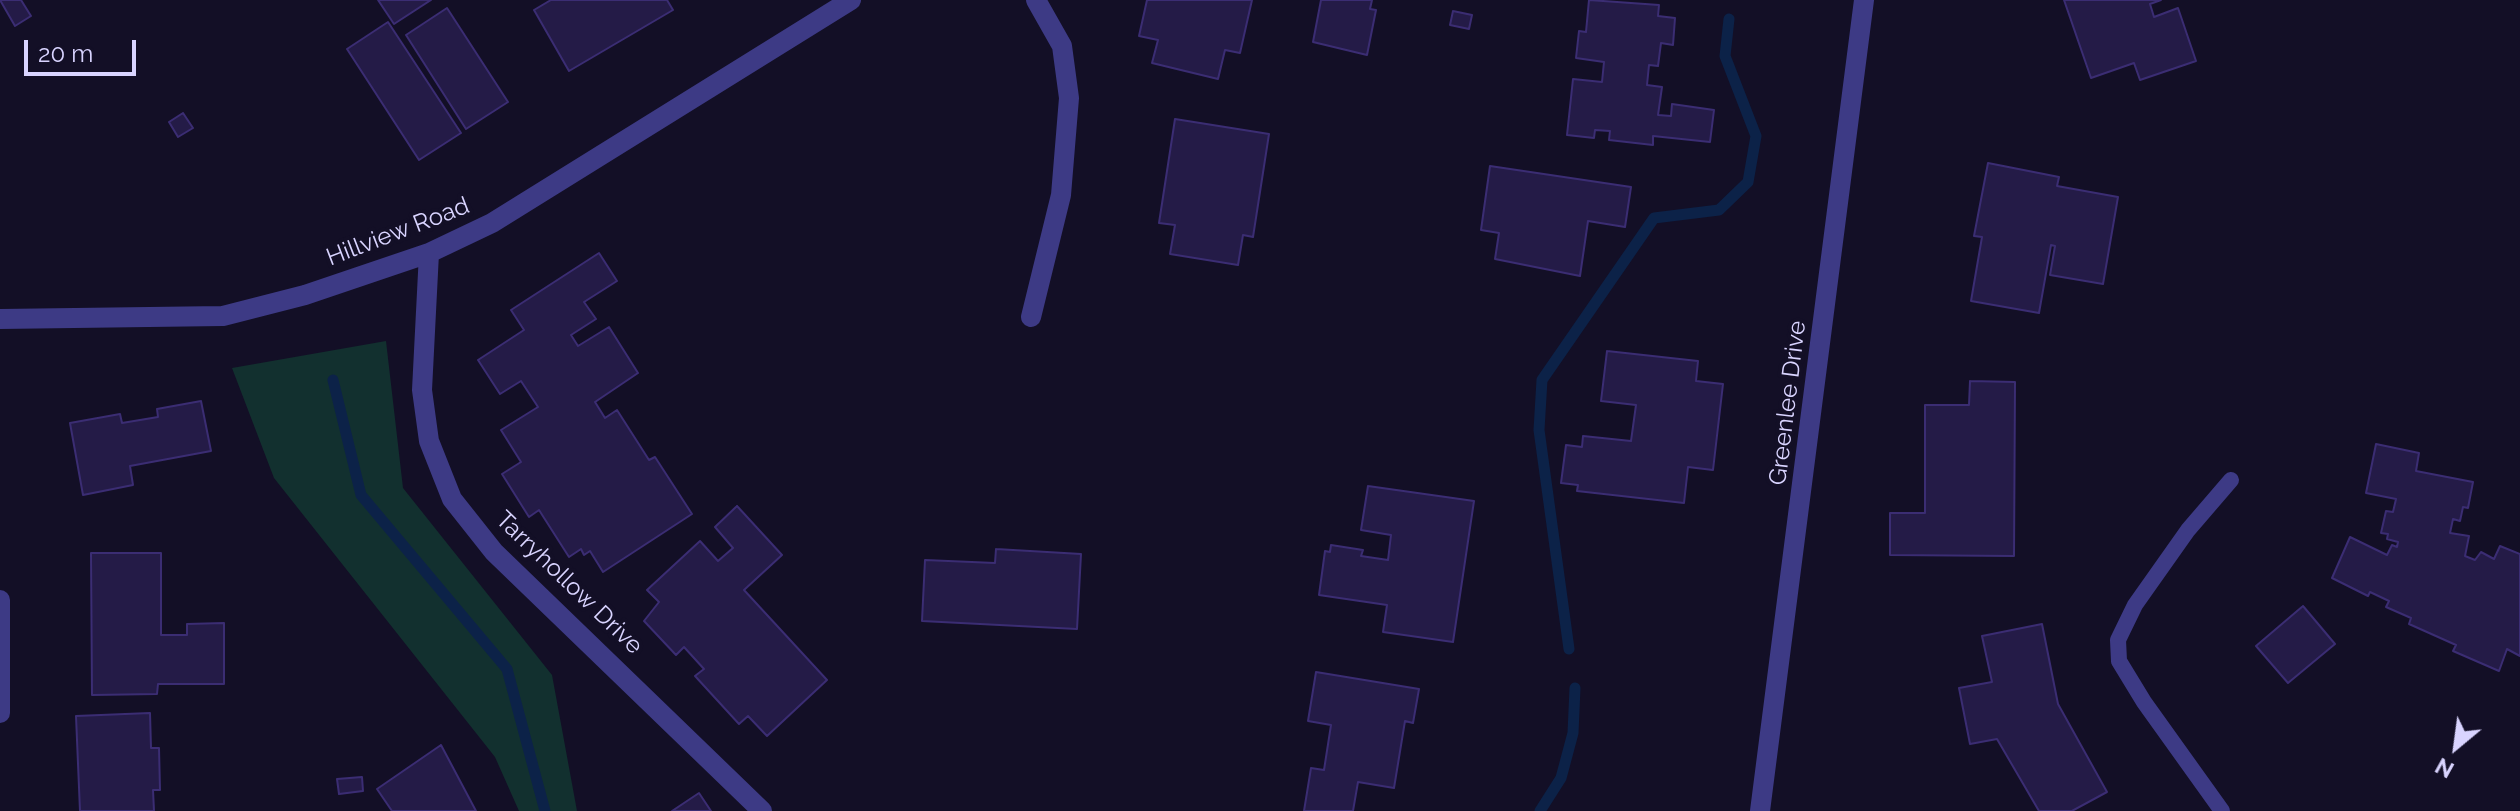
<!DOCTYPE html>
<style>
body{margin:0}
#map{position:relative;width:2520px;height:811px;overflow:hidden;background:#130f26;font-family:Raleway,sans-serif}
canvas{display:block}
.north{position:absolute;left:2416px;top:707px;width:80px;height:80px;-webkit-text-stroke:6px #130f26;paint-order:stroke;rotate:209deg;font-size:22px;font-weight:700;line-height:32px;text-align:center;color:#d9d4ff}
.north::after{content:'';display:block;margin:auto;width:28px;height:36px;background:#d9d4ff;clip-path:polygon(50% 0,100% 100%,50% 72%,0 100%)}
.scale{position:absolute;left:24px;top:40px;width:112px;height:36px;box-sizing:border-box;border:4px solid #d9d4ff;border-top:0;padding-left:10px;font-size:24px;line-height:28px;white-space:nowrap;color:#d9d4ff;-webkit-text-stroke:6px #130f26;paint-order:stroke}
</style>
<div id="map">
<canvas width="2520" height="811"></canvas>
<div class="north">N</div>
<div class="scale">20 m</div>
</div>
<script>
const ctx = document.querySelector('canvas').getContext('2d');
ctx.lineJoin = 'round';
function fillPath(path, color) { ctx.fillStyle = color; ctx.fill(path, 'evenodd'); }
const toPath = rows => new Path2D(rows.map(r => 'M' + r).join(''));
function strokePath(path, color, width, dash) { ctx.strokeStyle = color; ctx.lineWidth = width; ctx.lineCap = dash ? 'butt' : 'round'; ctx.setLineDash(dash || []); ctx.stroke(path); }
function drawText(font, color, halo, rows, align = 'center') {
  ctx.font = font + ' Raleway,sans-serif'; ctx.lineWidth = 8; ctx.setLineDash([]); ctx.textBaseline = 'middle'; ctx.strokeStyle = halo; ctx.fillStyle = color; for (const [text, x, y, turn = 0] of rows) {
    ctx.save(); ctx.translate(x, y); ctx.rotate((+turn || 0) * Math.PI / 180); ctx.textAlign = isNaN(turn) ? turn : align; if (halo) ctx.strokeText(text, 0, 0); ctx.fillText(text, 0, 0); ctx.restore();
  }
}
fillPath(toPath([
 [386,341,403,488,552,675,577,811,519,811,495,757,274,478,232,368]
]), '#12302f');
strokePath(toPath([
 [333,380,361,495,507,669,545,811],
 [1569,649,1539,430,1542,380,1654,218,1719,210,1748,182,1756,136,1725,56,1729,19],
 [1540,811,1561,778,1573,733,1575,688]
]), '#0c2248', 11);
const building = toPath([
 [0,0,21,0,31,16,15,26,0,0],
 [378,0,431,0,394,24,378,0],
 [551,0,667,0,673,10,569,71,534,10,551,0],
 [1147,0,1252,0,1240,53,1225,50,1218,79,1152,63,1158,40,1139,36,1147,0],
 [1321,0,1372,0,1370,9,1376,10,1367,55,1313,42,1321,0],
 [1589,0,1659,5,1658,16,1675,18,1673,45,1661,43,1658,66,1649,65,1647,85,1662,87,1658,115,1671,116,1672,104,1714,110,1710,142,1653,136,1653,145,1609,140,1610,131,1595,130,1594,138,1567,135,1573,79,1602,82,1604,62,1576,58,1579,31,1586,32,1589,0],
 [2064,0,2161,0,2150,4,2154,17,2178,8,2196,61,2140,80,2134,63,2091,78,2064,0],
 [447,8,508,102,466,129,406,35,447,8],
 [1453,11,1472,15,1469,29,1450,25,1453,11],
 [388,22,461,133,419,160,347,49,388,22],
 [183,113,193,128,178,137,169,122,183,113],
 [1175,119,1269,134,1253,237,1243,235,1238,265,1170,254,1175,225,1159,223,1175,119],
 [1988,163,2059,177,2057,186,2118,197,2103,284,2050,275,2055,246,2051,245,2039,313,1971,301,1982,237,1974,236,1988,163],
 [1490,166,1631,187,1625,227,1588,221,1580,276,1495,259,1499,233,1481,230,1490,166],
 [599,253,617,281,584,302,596,319,571,335,578,346,609,327,638,373,595,402,605,418,617,410,649,460,655,457,692,514,603,572,590,551,584,555,581,549,569,557,539,510,529,517,502,474,521,462,501,430,538,407,521,381,500,394,478,360,524,330,511,310,599,253],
 [1607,351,1698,361,1696,381,1723,384,1713,470,1688,467,1684,503,1577,491,1578,485,1561,483,1566,445,1582,447,1583,436,1631,441,1636,405,1601,401,1607,351],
 [1970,381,2015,382,2014,556,1890,555,1890,513,1925,513,1925,405,1969,405,1970,381],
 [201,401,211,451,130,466,133,485,83,495,70,423,120,414,122,423,158,417,157,409,201,401],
 [2376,444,2419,453,2416,471,2473,482,2468,508,2463,507,2460,521,2453,519,2450,533,2469,536,2465,556,2475,560,2481,552,2494,559,2500,546,2520,554,2520,656,2507,649,2499,671,2453,651,2456,645,2409,624,2411,618,2386,607,2389,601,2370,592,2368,596,2332,578,2350,537,2387,555,2392,545,2397,547,2398,542,2387,539,2388,534,2381,533,2386,511,2393,512,2396,499,2366,493,2376,444],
 [1368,486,1474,501,1453,642,1383,632,1387,605,1319,595,1325,551,1330,552,1331,545,1363,550,1361,556,1388,560,1391,535,1361,530,1368,486],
 [737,506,782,555,744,590,827,680,767,736,748,716,739,724,695,676,704,669,684,647,676,655,644,621,659,602,647,590,700,541,718,561,733,548,715,527,737,506],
 [996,549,1081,554,1077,629,922,621,925,560,995,563,996,549],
 [91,553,161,553,161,635,187,635,187,624,224,623,224,684,158,684,157,694,92,695,91,553],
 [2303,606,2335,644,2288,683,2256,646,2303,606],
 [2042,624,2058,704,2107,792,2072,811,2039,811,1997,739,1970,744,1959,688,1992,682,1982,636,2042,624],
 [1316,672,1419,689,1413,723,1405,721,1394,788,1358,782,1353,811,1304,811,1311,768,1324,770,1331,725,1308,721,1316,672],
 [150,713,151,748,159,748,160,790,153,790,154,811,80,811,76,716,150,713],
 [441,745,476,811,392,811,377,789,441,745],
 [362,777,363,791,339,794,337,779,362,777],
 [699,793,711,811,672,811,699,793]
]);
fillPath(building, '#241b47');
strokePath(building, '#3b2d73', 2);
strokePath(toPath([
 [2222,811,2144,702,2119,661,2118,640,2135,605,2188,530,2231,480]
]), '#3d3a85', 16);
strokePath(toPath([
 [429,253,422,390,429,441,452,499,494,552,762,811],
 [1031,317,1061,195,1069,98,1062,46,1036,0],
 [0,319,223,316,305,295,429,253,492,223,851,0],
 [0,600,0,713],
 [1760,811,1864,0]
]), '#3d3a85', 20);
drawText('24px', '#d9d4ff', '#130f26', [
 ["Hillview Road",398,232,-21],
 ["Greenlee Drive",1788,403,-83],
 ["Tarryhollow Drive",569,583,44]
]);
</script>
